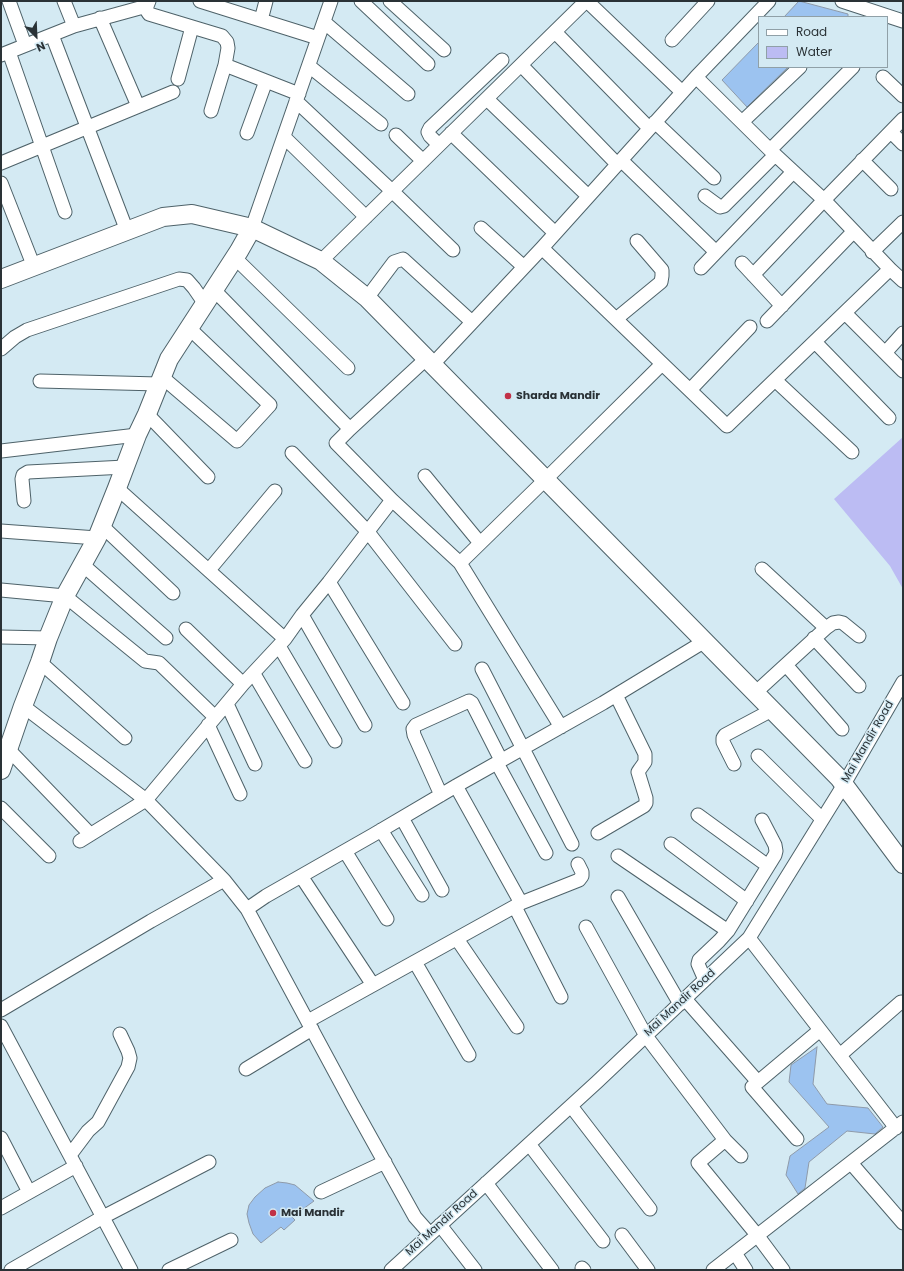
<!DOCTYPE html>
<style>
body{margin:0}
#map{position:relative;width:904px;height:1271px;overflow:hidden;background:#d4eaf3;font-family:Poppins,sans-serif}
canvas{display:block}
.frame{position:absolute;inset:0;border:2px solid #2a3236;pointer-events:none}
.legend{position:absolute;left:758px;top:16px;width:130px;height:52px;box-sizing:border-box;background:#d4eaf3;border:1px solid #90a0a7;margin:0;padding:5px 7px;list-style:none;font-size:12px;color:#2a3236}
.legend li{display:flex;align-items:center;gap:8px;height:20px}
.legend b{width:20px;border:1px solid #90a0a7}
.north{position:absolute;left:16px;top:16px;width:40px;height:40px;-webkit-text-stroke:3px #d4eaf3;paint-order:stroke;rotate:156deg;font-size:11px;font-weight:700;line-height:16px;text-align:center;color:#2a3236}
.north::after{content:'';display:block;margin:auto;width:14px;height:18px;background:#2a3236;clip-path:polygon(50% 0,100% 100%,50% 72%,0 100%)}
</style>
<div id="map">
<canvas width="904" height="1271"></canvas>
<div class="frame"></div>
<ul class="legend">
<li><b style="height:5px;background:#fff"></b>Road</li>
<li><b style="height:11px;background:#bcbcf3"></b>Water</li>
</ul>
<div class="north">N</div>
</div>
<script>
const ctx = document.querySelector('canvas').getContext('2d');
ctx.lineJoin = 'round';
function fillPath(path, color) { ctx.fillStyle = color; ctx.fill(path, 'evenodd'); }
const toPath = rows => new Path2D(rows.map(r => 'M' + r).join(''));
function strokePath(path, color, width, dash) { ctx.strokeStyle = color; ctx.lineWidth = width; ctx.lineCap = dash ? 'butt' : 'round'; ctx.setLineDash(dash || []); ctx.stroke(path); }
function drawText(font, color, halo, rows, align = 'center') {
  ctx.font = font + ' Poppins,sans-serif'; ctx.lineWidth = 3; ctx.setLineDash([]); ctx.textBaseline = 'middle'; ctx.strokeStyle = halo; ctx.fillStyle = color; for (const [text, x, y, turn = 0] of rows) {
    ctx.save(); ctx.translate(x, y); ctx.rotate((+turn || 0) * Math.PI / 180); ctx.textAlign = isNaN(turn) ? turn : align; if (halo) ctx.strokeText(text, 0, 0); ctx.fillText(text, 0, 0); ctx.restore();
  }
}
fillPath(toPath([
 [903,437,903,589,890,566,834,499]
]), '#bcbcf3');
const building = toPath([
 [799,1,848,14,848,17,784,17,799,1],
 [759,42,759,67,788,67,747,107,722,80,759,42],
 [817,1047,813,1084,827,1104,868,1108,883,1127,875,1134,847,1131,809,1162,805,1188,798,1194,786,1175,790,1156,829,1127,789,1082,791,1065,817,1047],
 [278,1182,287,1183,295,1185,314,1201,292,1217,295,1220,284,1230,281,1227,261,1243,253,1234,249,1223,247,1214,249,1205,255,1197,265,1188,278,1182]
]);
fillPath(building, '#9cc3f0');
strokePath(building, '#8e9aa9', 1);
const street = toPath([
 [9,1,25,45],
 [64,1,74,26],
 [149,1,147,6,147,11,149,14,222,36,227,42,228,48,225,65,211,111],
 [200,1,318,38],
 [361,1,428,64],
 [390,1,444,50],
 [587,1,682,92],
 [842,1,903,21],
 [100,18,138,106],
 [261,20,266,1],
 [324,22,408,94],
 [555,32,649,128],
 [52,35,127,231],
 [672,40,708,1],
 [9,52,65,212],
 [1,55,74,26,147,6],
 [225,65,299,94],
 [521,65,617,164],
 [309,66,381,124],
 [883,77,903,96],
 [178,79,192,27],
 [487,99,588,196],
 [296,101,392,191,453,250],
 [655,122,714,178],
 [742,122,800,67],
 [891,132,903,144],
 [247,133,266,81],
 [451,133,555,233],
 [396,135,423,161],
 [284,137,366,217],
 [439,145,430,136,428,132,430,128,502,60],
 [770,150,853,67],
 [621,160,716,252],
 [862,160,891,189],
 [1,163,173,92],
 [1,183,34,267],
 [705,196,720,207,724,206,775,155],
 [252,228,331,1],
 [481,228,524,267],
 [542,248,727,426,890,269,824,200,770,150,696,77],
 [872,252,903,222],
 [235,258,348,368],
 [321,261,586,1],
 [742,263,782,306],
 [701,268,793,172],
 [890,269,903,281],
 [753,275,824,200,903,119],
 [214,290,350,429],
 [367,298,394,262,403,259,472,322],
 [845,313,903,371],
 [616,319,661,282,662,276,662,270,637,241],
 [767,321,853,232],
 [815,342,889,418],
 [1,349,15,337,27,330,179,279,187,280,194,288,205,304],
 [885,353,903,333],
 [433,364,542,248,696,77,769,1],
 [162,377,237,441,270,405,189,328],
 [775,380,852,452],
 [40,381,159,384],
 [690,390,750,327],
 [147,414,208,477],
 [1,451,137,435],
 [292,453,368,532,455,644],
 [425,476,480,543],
 [392,500,336,443,350,429,427,358],
 [24,501,22,479,23,475,28,472,125,467],
 [102,526,173,593],
 [1,531,97,538],
 [460,563,546,479,662,364],
 [83,565,166,638],
 [762,569,826,628],
 [209,570,275,491],
 [329,582,403,703],
 [1,590,65,596,145,661,159,663,215,717],
 [302,615,365,725],
 [186,629,243,684],
 [1,637,48,638],
 [814,638,859,686],
 [285,639,302,615,329,582,392,500,460,563,561,727],
 [279,646,335,741],
 [40,662,125,738],
 [786,665,842,729],
 [482,669,572,844],
 [254,674,305,761],
 [755,693,826,628,833,623,839,622,843,623,859,636],
 [227,704,255,764],
 [23,706,146,800,224,880],
 [208,725,240,794],
 [1,749,8,749,90,834],
 [758,756,822,819],
 [497,763,546,853],
 [734,764,723,742,723,738,725,735,772,710],
 [441,795,414,735,413,729,416,725,469,701,472,703,501,760],
 [1,808,49,856],
 [698,815,768,866],
 [402,818,442,890],
 [381,830,422,895],
 [598,833,644,806,646,803,646,798,638,772,640,769,645,762,645,754,616,695],
 [80,841,146,800,243,684,285,639,117,488],
 [671,844,747,901],
 [345,851,387,919],
 [618,856,728,931],
 [301,876,373,985],
 [618,897,680,1004],
 [521,903,579,880,582,876,582,872,578,864],
 [515,907,561,997],
 [247,909,266,896,373,835,456,786,603,703,705,641],
 [586,927,646,1036,725,1140,698,1163,757,1235,783,1270],
 [749,938,896,1128],
 [457,939,517,1027],
 [415,962,469,1055],
 [705,980,698,964,699,960,719,941,728,931,775,855,776,851,775,845,762,820],
 [685,999,758,1082],
 [1,1010,151,921,224,880,247,909,351,1102,415,1217,430,1234],
 [308,1021,521,903,456,786],
 [1,1026,131,1270],
 [840,1055,901,1002],
 [246,1069,312,1029],
 [571,1106,650,1209],
 [1,1138,29,1192],
 [797,1139,752,1087,820,1030],
 [725,1140,741,1156],
 [529,1144,603,1241],
 [70,1155,88,1131,98,1122,128,1067,130,1058,128,1051,120,1034],
 [851,1163,903,1223],
 [486,1183,552,1270],
 [321,1192,385,1162],
 [1,1208,76,1166],
 [440,1225,475,1270],
 [622,1235,648,1270],
 [735,1253,746,1270],
 [582,1268,584,1270],
 [11,1270,103,1217,209,1162],
 [169,1270,231,1240],
 [391,1270,597,1082,749,938,840,791,903,682],
 [713,1270,903,1122]
]);
const secondary = toPath([
 [1,279,163,217,192,214,252,228,321,261,367,298,839,778,903,864],
 [1,770,23,706,40,662,48,638,65,596,97,538,117,488,137,435,147,414,169,359,239,251,252,228]
]);
strokePath(street, '#4e6269', 15);
strokePath(secondary, '#4e6269', 20);
strokePath(street, '#fff', 13);
strokePath(secondary, '#fff', 18);
for (const [x, y, r, color] of [
 [508,396,4,"#c13147"],
 [273,1213,4,"#c13147"]
]) { const dot = new Path2D(); dot.arc(x, y, r, 0, 2 * Math.PI); ctx.fillStyle = color; ctx.fill(dot); strokePath(dot, '#d4eaf3', 1.5); }
drawText('bold 11px', '#2a3236', '#d4eaf3', [
 ["Sharda Mandir",516,396],
 ["Mai Mandir",281,1213]
], 'left');
drawText('11px', '#2a3236', '#d4eaf3', [
 ["Mai Mandir Road",868,742,-60],
 ["Mai Mandir Road",680,1003,-43],
 ["Mai Mandir Road",442,1223,-42]
]);
</script>
